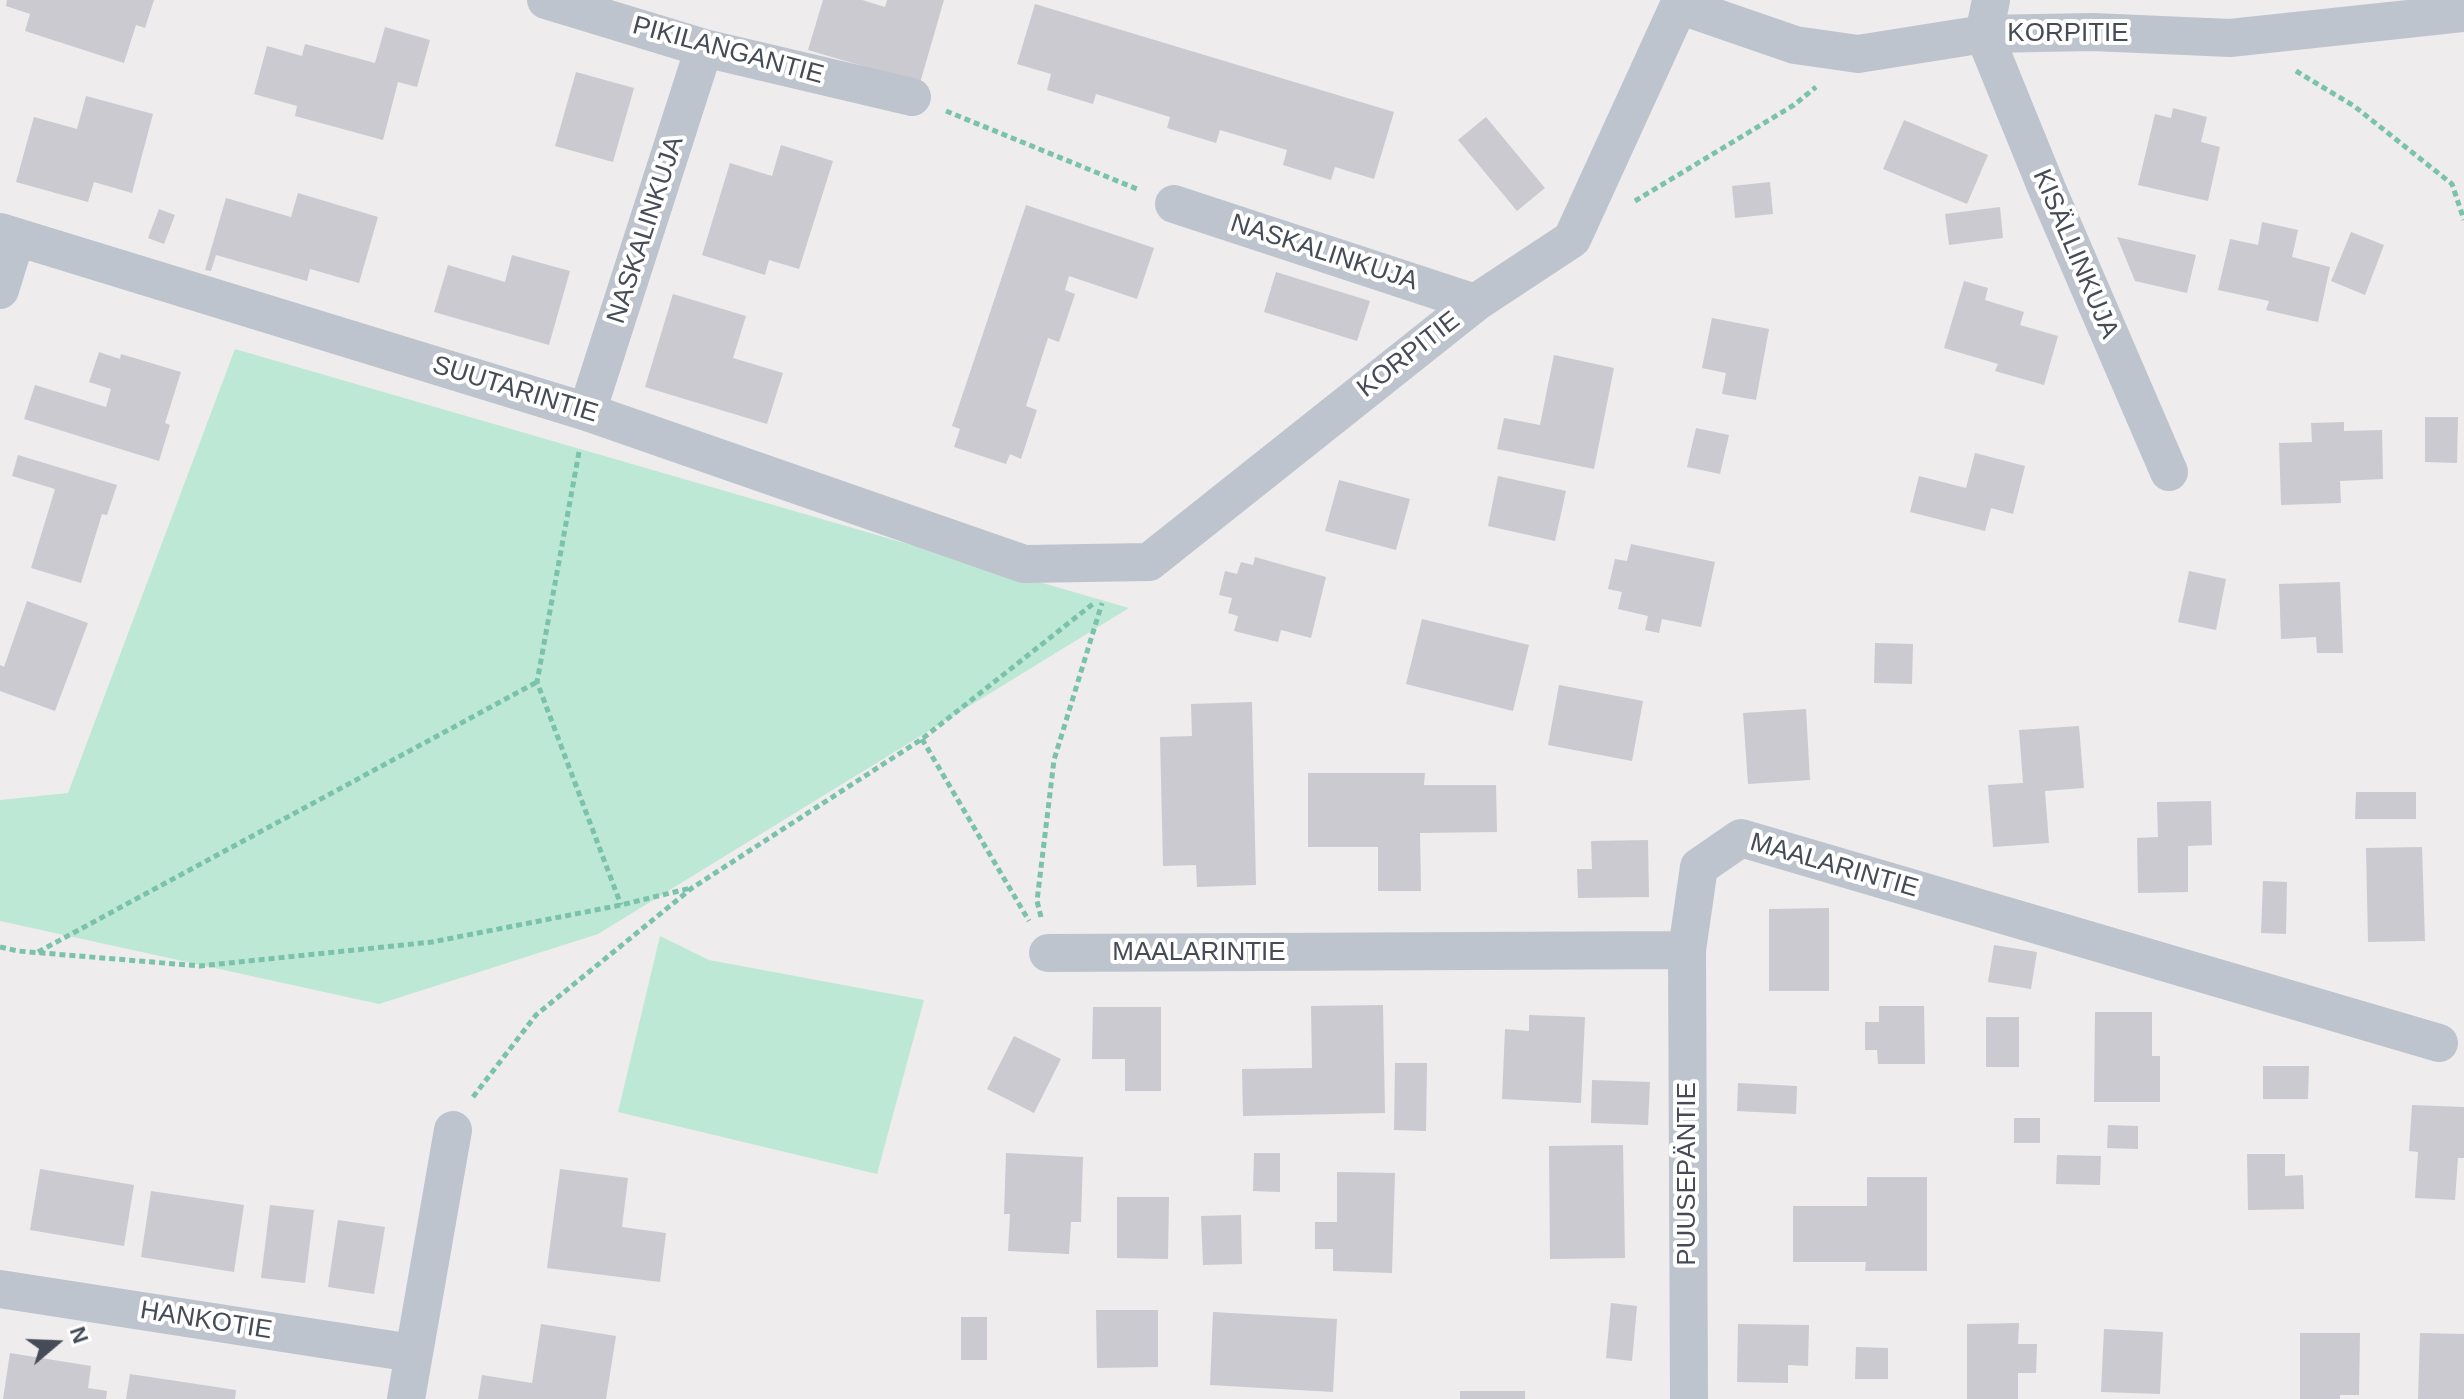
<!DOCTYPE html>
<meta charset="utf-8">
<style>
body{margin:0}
#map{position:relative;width:2464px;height:1399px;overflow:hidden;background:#eeecec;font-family:Helvetica,sans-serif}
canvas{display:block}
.north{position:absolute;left:16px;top:1303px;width:80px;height:80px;-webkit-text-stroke:6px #fff;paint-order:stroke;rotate:71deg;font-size:22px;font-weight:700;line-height:32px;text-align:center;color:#464c57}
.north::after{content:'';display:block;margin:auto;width:28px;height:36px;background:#464c57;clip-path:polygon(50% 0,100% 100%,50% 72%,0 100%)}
</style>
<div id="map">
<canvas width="2464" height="1399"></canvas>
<div class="north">N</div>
</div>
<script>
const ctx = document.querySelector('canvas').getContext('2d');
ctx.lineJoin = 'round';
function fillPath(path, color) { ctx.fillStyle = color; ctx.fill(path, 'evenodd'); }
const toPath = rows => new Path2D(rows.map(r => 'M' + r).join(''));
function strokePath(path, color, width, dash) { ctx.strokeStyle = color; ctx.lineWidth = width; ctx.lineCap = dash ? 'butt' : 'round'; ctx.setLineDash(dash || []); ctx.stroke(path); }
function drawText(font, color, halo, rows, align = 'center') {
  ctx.font = font + ' Helvetica,sans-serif'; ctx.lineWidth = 8; ctx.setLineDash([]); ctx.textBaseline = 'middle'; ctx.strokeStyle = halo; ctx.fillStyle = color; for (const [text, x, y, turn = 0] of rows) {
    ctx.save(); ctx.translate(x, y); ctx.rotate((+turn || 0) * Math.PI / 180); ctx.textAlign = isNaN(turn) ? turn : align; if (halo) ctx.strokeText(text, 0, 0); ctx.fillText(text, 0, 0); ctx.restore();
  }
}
fillPath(toPath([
 [235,349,1129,608,598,934,379,1004,0,921,0,800,68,793],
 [660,936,709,960,924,1000,877,1174,618,1112]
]), '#bee8d6');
fillPath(toPath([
 [7,0,154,0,145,28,136,25,124,63,25,31,30,14,6,6],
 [823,0,862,0,885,7,887,0,944,0,920,83,808,50],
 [1035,4,1394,112,1374,179,1335,167,1331,180,1283,165,1287,150,1220,130,1216,143,1167,128,1170,117,1096,94,1093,104,1047,90,1051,74,1017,64],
 [385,27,430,40,417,87,398,82,383,140,295,116,297,106,254,94,267,46,302,56,305,44,375,63],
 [576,72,634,88,613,162,555,146],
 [86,96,153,114,132,193,94,182,88,202,16,182,34,117,77,129],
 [2173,108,2207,117,2201,142,2220,147,2208,201,2138,185,2155,114,2171,118],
 [1486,117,1545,188,1517,211,1458,140],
 [1904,120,1988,155,1967,204,1883,169],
 [781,145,833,161,799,269,769,260,765,275,702,255,730,163,772,176],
 [1770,182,1773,214,1735,218,1732,186],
 [298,193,378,217,359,283,310,269,307,281,216,255,211,271,205,270,226,198,291,217],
 [1026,205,1154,248,1137,299,1069,276,1065,290,1075,294,1059,342,1048,338,1026,406,1037,410,1021,459,1010,454,1006,464,954,447,960,429,952,426],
 [2000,207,2003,238,1949,245,1945,214],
 [159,209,175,215,164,244,148,238],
 [2262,222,2298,230,2292,257,2330,267,2318,322,2266,310,2269,301,2218,290,2230,239,2258,245],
 [2351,232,2384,245,2365,295,2331,281],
 [2117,237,2196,255,2187,293,2135,281],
 [512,255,570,271,549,345,434,312,448,265,505,282],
 [1276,272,1370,301,1357,341,1264,312],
 [1964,281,1988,288,1985,300,2024,312,2020,325,2058,336,2044,385,1995,371,1998,364,1944,348],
 [673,294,746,316,733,358,783,373,767,424,645,387],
 [1712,318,1769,329,1756,400,1722,394,1726,373,1702,368],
 [99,352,120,359,121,354,181,372,165,423,170,425,159,461,24,419,35,385,106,407,111,389,89,382],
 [1554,355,1614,368,1594,469,1497,449,1504,418,1540,425],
 [2425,417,2458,417,2457,463,2425,462],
 [2344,422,2344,431,2382,430,2383,479,2340,481,2341,503,2281,505,2279,443,2312,442,2311,423],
 [1696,428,1729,435,1720,474,1687,467],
 [1975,453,2025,466,2013,514,1991,508,1985,531,1910,512,1919,476,1966,488],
 [18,455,117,485,107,515,102,514,81,583,31,568,55,489,12,476],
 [1498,476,1566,491,1555,541,1488,526],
 [1339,480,1410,499,1396,550,1325,531],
 [1631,544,1715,562,1701,627,1662,619,1659,633,1645,630,1648,616,1618,609,1622,592,1608,589,1615,559,1627,561],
 [1255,557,1326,577,1311,638,1281,630,1278,642,1234,631,1238,616,1228,613,1232,598,1219,595,1225,571,1237,574,1241,562,1253,565],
 [2189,571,2226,579,2216,630,2178,622],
 [2340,582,2343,653,2317,653,2316,637,2281,639,2279,584],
 [27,601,88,623,55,711,0,691,0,665,4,667],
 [1422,619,1529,645,1513,711,1406,684],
 [1875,643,1913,644,1912,684,1874,683],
 [1559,685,1643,701,1632,761,1548,745],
 [1252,702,1256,885,1197,887,1196,865,1163,866,1160,737,1192,736,1191,704],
 [1806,709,1810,780,1748,784,1743,713],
 [2079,726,2084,788,2045,791,2049,843,1993,847,1988,785,2023,783,2019,730],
 [1308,773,1425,773,1424,785,1496,785,1497,832,1420,833,1421,891,1378,891,1378,847,1308,847],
 [2356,792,2416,792,2416,819,2355,819],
 [2211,801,2212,845,2188,846,2188,892,2138,893,2137,838,2158,837,2157,802],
 [1648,840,1649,897,1578,898,1577,869,1592,869,1591,841],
 [2422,847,2425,941,2368,942,2366,848],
 [2263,881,2287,882,2286,934,2261,933],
 [1829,908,1829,991,1769,991,1769,909],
 [1994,945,2037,952,2031,989,1988,982],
 [1383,1005,1385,1113,1243,1116,1242,1069,1312,1068,1311,1006],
 [1879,1006,1924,1006,1925,1064,1878,1064,1877,1050,1865,1050,1865,1022,1879,1022],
 [1093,1007,1161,1007,1161,1091,1125,1091,1125,1059,1092,1059],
 [2095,1012,2152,1012,2152,1056,2160,1056,2160,1102,2094,1102],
 [1529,1015,1585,1017,1581,1103,1502,1099,1505,1029,1529,1031],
 [1986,1017,2019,1017,2019,1067,1986,1067],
 [1014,1036,1061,1059,1034,1113,987,1089],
 [1395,1063,1427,1063,1426,1131,1394,1130],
 [2263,1066,2309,1066,2308,1099,2263,1099],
 [1592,1080,1650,1082,1648,1125,1591,1123],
 [1738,1083,1797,1086,1796,1114,1737,1111],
 [2412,1105,2464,1107,2464,1158,2458,1158,2455,1200,2415,1198,2418,1152,2409,1151],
 [2014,1118,2040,1118,2040,1143,2014,1143],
 [2108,1125,2138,1126,2138,1149,2107,1148],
 [1623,1145,1625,1258,1550,1259,1549,1146],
 [1006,1153,1083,1157,1081,1222,1071,1222,1069,1254,1008,1251,1010,1214,1004,1214],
 [1254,1153,1280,1153,1280,1192,1253,1191],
 [2247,1154,2285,1154,2285,1176,2303,1175,2304,1209,2248,1210],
 [2057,1155,2101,1156,2100,1185,2056,1184],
 [40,1169,134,1185,124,1246,30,1230],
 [560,1169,628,1178,622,1227,666,1233,660,1282,547,1268],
 [1337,1172,1395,1173,1392,1273,1333,1271,1333,1249,1315,1249,1315,1222,1337,1222],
 [1867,1177,1927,1177,1927,1271,1865,1271,1866,1262,1793,1262,1793,1206,1867,1206],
 [151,1191,244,1205,234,1272,141,1257],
 [1117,1197,1169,1197,1168,1259,1117,1258],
 [270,1205,314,1210,305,1283,261,1278],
 [1241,1215,1242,1264,1203,1265,1201,1216],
 [338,1220,385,1227,374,1294,328,1287],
 [1611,1303,1637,1306,1632,1361,1606,1358],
 [1096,1310,1158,1310,1158,1367,1097,1368],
 [1213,1312,1337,1319,1333,1392,1210,1385],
 [961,1317,987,1317,987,1360,961,1360],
 [2019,1323,2018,1344,2037,1344,2036,1373,2018,1373,2018,1399,1967,1399,1967,1324],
 [541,1324,616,1336,606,1399,478,1399,482,1375,532,1383],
 [1738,1324,1809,1325,1808,1366,1788,1365,1788,1383,1737,1382],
 [2104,1329,2163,1332,2160,1394,2101,1392],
 [2300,1333,2360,1333,2359,1395,2340,1395,2340,1399,2300,1399],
 [2420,1333,2464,1334,2464,1399,2418,1399],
 [1856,1347,1888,1348,1888,1379,1855,1379],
 [10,1353,91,1366,88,1388,107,1391,106,1399,3,1399],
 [130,1374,236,1390,235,1399,126,1399],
 [1460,1391,1525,1391,1525,1399,1460,1399]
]), '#cacad0');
strokePath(toPath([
 [2296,71,2354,106,2452,184,2464,220],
 [946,111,1137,189],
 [1635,201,1794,105,1816,87],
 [579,452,537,682,621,905],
 [922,739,1029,921],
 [1041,917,1037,901,1054,760,1102,603],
 [0,947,18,951,200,966,432,942,621,905,691,888],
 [38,952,537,682],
 [473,1097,536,1015,692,888,922,739,1094,603]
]), '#7ac2ab', 5, [6, 4]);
strokePath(toPath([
 [546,0,704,48,912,97],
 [1991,0,1984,34,2047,189,2169,472],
 [1174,204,1475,303],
 [0,232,587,412,1024,564,1149,562,1475,303,1572,239,1679,5,1795,45,1858,54,1984,34,2093,32,2230,38,2464,13],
 [0,290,16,238],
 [587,412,704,48],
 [1687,950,1689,1399],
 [1048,953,1687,950,1699,867,1741,838,2439,1043],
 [0,1289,412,1353],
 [406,1399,453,1130]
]), '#bec4cd', 38);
drawText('26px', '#464c57', '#fff', [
 ["KORPITIE",2068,34],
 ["PIKILANGANTIE",728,51,15],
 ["NASKALINKUJA",646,230,-72],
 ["NASKALINKUJA",1324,253,18],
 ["KISÄLLINKUJA",2075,254,67],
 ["KORPITIE",1409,355,-38],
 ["SUUTARINTIE",515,390,17],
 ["MAALARINTIE",1834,866,16],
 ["MAALARINTIE",1199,953],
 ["PUUSEPÄNTIE",1688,1174,-90],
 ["HANKOTIE",206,1321,9]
]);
</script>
